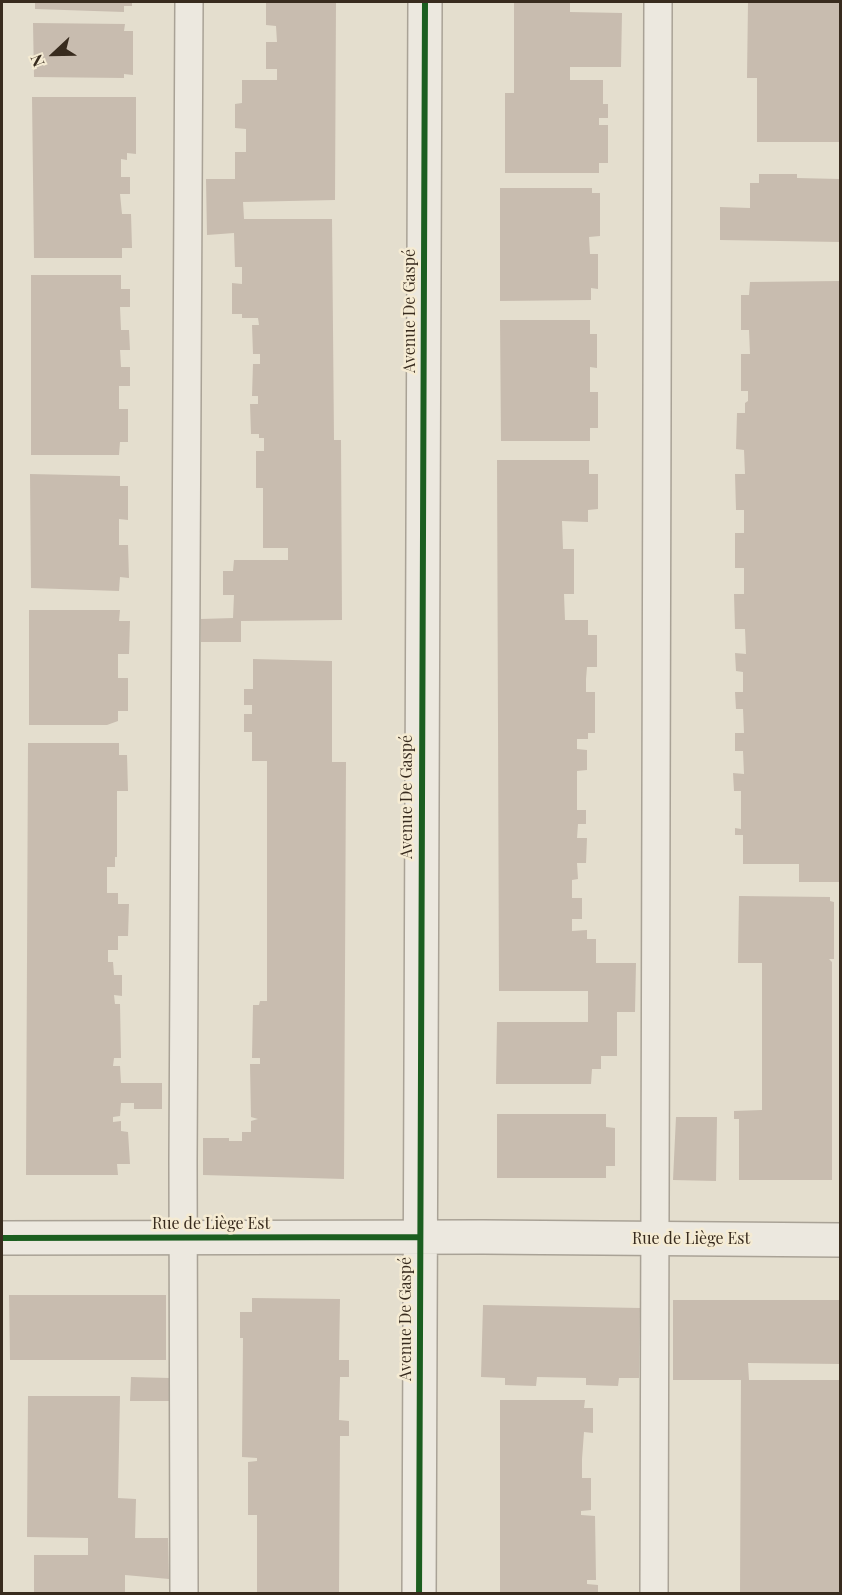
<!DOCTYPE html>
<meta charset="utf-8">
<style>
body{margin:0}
#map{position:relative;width:842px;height:1595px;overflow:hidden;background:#e4dece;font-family:"Playfair Display",serif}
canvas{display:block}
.frame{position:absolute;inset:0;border:3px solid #382b1e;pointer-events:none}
.north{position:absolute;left:24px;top:24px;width:60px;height:60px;-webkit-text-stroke:4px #f5ebd3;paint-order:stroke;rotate:248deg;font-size:16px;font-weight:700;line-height:24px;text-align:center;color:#382b1e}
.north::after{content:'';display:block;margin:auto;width:21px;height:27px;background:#382b1e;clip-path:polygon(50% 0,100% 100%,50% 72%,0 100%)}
</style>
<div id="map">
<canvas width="842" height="1595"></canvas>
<div class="frame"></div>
<div class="north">N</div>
</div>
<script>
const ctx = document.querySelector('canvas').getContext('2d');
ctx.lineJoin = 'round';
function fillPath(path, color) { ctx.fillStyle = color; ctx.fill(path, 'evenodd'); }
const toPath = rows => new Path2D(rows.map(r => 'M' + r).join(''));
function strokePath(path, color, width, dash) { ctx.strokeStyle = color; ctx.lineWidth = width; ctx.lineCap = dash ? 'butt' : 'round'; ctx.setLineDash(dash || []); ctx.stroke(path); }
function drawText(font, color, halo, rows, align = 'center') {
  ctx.font = font + ' "Playfair Display",serif'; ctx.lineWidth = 5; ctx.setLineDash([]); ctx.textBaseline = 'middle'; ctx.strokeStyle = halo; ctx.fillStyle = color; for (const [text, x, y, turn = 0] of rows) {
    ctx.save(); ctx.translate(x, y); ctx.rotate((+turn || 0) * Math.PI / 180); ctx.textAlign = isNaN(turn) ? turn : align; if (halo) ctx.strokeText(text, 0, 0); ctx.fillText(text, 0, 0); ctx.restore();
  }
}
fillPath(toPath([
 [35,2,132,2,132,6,124,6,124,12,35,9],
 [266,2,336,2,335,200,243,202,244,219,332,219,334,440,341,440,342,620,241,621,241,642,201,642,201,619,233,618,234,595,223,595,223,571,233,571,234,560,288,560,288,548,263,548,263,488,256,488,256,451,264,451,264,438,259,438,259,434,251,434,250,404,258,404,258,396,252,396,253,364,260,364,260,354,253,354,252,325,259,325,258,318,242,318,242,314,232,314,232,283,242,284,242,267,235,267,234,233,207,235,206,179,235,179,235,152,246,152,246,129,235,128,235,104,242,103,242,80,277,80,277,69,266,69,266,42,277,42,276,26,266,25],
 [514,2,570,2,570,12,622,13,621,67,570,67,570,80,603,80,603,104,608,104,608,118,599,118,599,125,608,125,608,163,599,163,599,173,505,173,505,93,514,93],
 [748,2,840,2,840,142,757,142,757,78,747,78],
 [33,23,125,24,124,31,133,31,133,75,124,74,124,78,34,77],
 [32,97,136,97,136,154,127,153,127,160,121,159,121,177,130,177,130,194,120,194,122,214,131,214,132,248,122,248,122,258,34,258],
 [759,174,797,174,797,178,840,179,840,242,720,240,720,207,750,208,750,183,759,183],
 [500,188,592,188,592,193,600,193,600,236,589,237,590,254,598,254,598,289,591,288,591,300,500,301],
 [31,275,121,275,121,289,130,289,130,307,120,307,121,330,129,330,130,350,120,350,121,367,130,367,130,386,119,386,119,409,128,409,128,442,120,442,119,455,31,455],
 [840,281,840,882,799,882,799,864,743,864,743,835,735,835,735,828,741,829,741,791,734,791,733,773,744,774,743,751,735,751,735,733,744,733,743,709,736,709,735,692,743,692,743,672,736,671,735,653,746,654,745,629,735,629,734,594,744,594,744,568,735,568,735,533,744,533,744,510,736,510,735,474,745,474,744,450,736,449,737,413,745,413,745,403,748,401,748,391,741,391,741,354,750,354,749,330,741,330,741,295,749,295,750,282],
 [500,320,590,320,590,334,597,334,597,368,590,367,590,392,598,392,598,428,590,428,590,441,501,441],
 [497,460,589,460,589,474,598,474,598,509,588,510,588,522,562,521,563,549,574,549,574,594,564,594,565,620,588,620,588,635,597,635,597,667,587,667,586,679,586,692,595,692,595,733,588,733,588,739,577,739,577,749,587,750,587,770,577,771,577,810,586,810,586,824,578,824,577,838,587,838,586,863,577,863,578,879,572,880,572,898,582,898,582,919,572,919,572,931,587,930,587,939,596,939,596,963,636,963,635,1012,617,1012,617,1056,601,1056,601,1069,592,1069,591,1084,496,1084,497,1022,588,1022,588,991,499,991],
 [30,474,120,476,120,486,128,486,128,520,119,519,119,545,128,545,129,578,120,577,119,591,31,588],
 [29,610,120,610,119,621,130,621,129,654,118,654,118,678,128,678,128,711,118,711,118,721,107,725,29,725],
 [253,659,332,661,332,762,346,762,344,1179,203,1175,203,1138,229,1138,229,1141,242,1141,242,1132,251,1132,251,1121,258,1119,251,1117,250,1064,260,1064,260,1058,252,1058,253,1005,259,1005,260,1001,267,1001,267,761,252,761,252,732,244,732,244,714,252,714,252,705,244,705,244,689,253,689],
 [28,743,119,743,119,755,127,755,128,791,117,791,117,857,115,857,115,867,107,867,107,893,118,893,118,904,129,904,128,936,118,936,118,950,108,950,108,962,113,962,114,975,122,975,122,996,114,995,115,1004,120,1004,121,1058,114,1058,113,1066,120,1066,121,1083,162,1083,162,1109,134,1109,134,1103,121,1103,120,1116,113,1117,113,1122,121,1121,121,1131,128,1132,130,1164,117,1164,118,1175,26,1175],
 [739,896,830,897,830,901,834,902,834,959,829,959,832,962,832,1180,739,1180,739,1119,734,1119,734,1111,762,1110,762,963,738,963],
 [497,1114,606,1114,606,1127,615,1128,615,1166,606,1166,606,1178,497,1178],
 [676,1117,717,1117,716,1181,673,1180],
 [9,1295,166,1295,166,1360,10,1360],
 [252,1298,340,1299,339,1360,349,1360,349,1377,340,1377,339,1420,349,1421,349,1436,340,1436,339,1593,257,1593,257,1515,248,1515,248,1462,257,1461,257,1458,242,1457,243,1338,240,1338,240,1312,252,1312],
 [673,1300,840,1300,840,1364,748,1363,749,1380,840,1380,840,1593,740,1593,741,1380,673,1380],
 [483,1305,640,1308,639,1378,619,1378,618,1386,586,1385,586,1378,537,1377,536,1386,505,1385,505,1378,481,1377],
 [131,1377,170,1378,170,1401,130,1401],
 [28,1396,120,1396,118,1498,136,1499,135,1538,168,1538,169,1579,125,1575,125,1593,34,1593,34,1555,88,1555,88,1538,27,1537],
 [500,1400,585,1400,584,1408,593,1408,593,1433,584,1432,582,1459,582,1478,591,1478,591,1510,581,1511,581,1515,595,1516,596,1580,587,1580,587,1584,598,1585,598,1593,500,1593]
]), '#c8bcaf');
const service = toPath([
 [184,1594,183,1160,189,2],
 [654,1594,658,2]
]);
const minor = toPath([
 [2,1238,483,1237,840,1240],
 [419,1594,425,2]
]);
strokePath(service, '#a9a296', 30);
strokePath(minor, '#a9a296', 36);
strokePath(service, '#ece8df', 27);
strokePath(minor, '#ece8df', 33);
strokePath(toPath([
 [2,1238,420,1237],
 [419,1594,425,2]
]), '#1b5e20', 6);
drawText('16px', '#382b1e', '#f5ebd3', [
 ["Avenue De Gaspé",410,311,-90],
 ["Avenue De Gaspé",407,797,-90],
 ["Rue de Liège Est",211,1224],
 ["Rue de Liège Est",691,1239],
 ["Avenue De Gaspé",406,1319,-90]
]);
</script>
